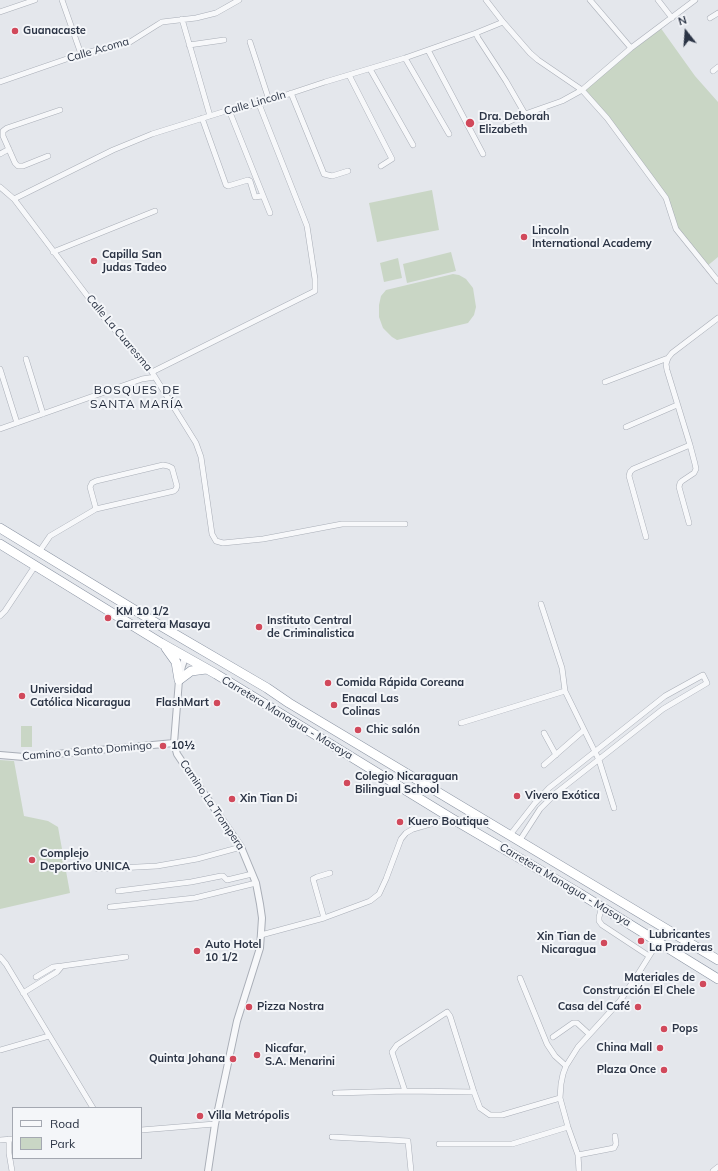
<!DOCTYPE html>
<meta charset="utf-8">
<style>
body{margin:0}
#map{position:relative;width:718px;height:1171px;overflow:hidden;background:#e4e7ec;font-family:Mulish,sans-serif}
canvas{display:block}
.legend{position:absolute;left:12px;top:1107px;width:130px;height:52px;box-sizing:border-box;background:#f4f6f9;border:1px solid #a4a8b1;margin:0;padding:5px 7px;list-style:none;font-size:12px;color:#2b3445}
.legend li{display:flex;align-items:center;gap:8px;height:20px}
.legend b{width:20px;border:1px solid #a4a8b1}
.north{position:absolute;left:666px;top:12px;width:40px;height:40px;-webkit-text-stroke:3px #f4f6f9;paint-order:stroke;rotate:343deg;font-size:11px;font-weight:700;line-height:16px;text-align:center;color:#2b3445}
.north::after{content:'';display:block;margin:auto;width:14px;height:18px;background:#2b3445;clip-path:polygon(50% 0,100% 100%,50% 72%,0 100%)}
</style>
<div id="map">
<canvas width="718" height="1171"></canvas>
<ul class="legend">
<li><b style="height:5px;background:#f7f8fa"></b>Road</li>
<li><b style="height:11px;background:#c9d6c5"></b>Park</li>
</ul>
<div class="north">N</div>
</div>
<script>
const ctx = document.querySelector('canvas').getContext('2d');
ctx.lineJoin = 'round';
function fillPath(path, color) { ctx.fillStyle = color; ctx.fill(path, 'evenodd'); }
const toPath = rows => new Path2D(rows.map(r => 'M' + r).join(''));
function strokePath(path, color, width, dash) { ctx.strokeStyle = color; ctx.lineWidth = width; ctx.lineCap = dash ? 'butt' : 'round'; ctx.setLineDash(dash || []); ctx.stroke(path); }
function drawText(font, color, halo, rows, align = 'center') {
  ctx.font = font + ' Mulish,sans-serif'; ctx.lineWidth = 4; ctx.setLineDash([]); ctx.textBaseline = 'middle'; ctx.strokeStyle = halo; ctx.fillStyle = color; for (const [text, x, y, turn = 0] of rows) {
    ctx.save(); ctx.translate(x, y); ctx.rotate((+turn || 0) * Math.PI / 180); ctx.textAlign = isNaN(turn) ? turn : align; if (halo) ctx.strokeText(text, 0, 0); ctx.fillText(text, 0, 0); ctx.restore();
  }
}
fillPath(toPath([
 [660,27,695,76,718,102,718,257,706,267,676,229,666,198,582,90],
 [432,190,439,230,377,242,369,203],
 [451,252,456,271,407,283,403,264],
 [398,258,402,278,384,282,380,263],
 [453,274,459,275,466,279,473,288,476,307,474,315,468,323,397,340,392,337,383,328,379,317,379,305,381,296,386,290],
 [21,726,32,726,32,747,21,747],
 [0,760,14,761,24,816,48,821,58,827,70,893,0,909]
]), '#c9d6c5');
const minor = toPath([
 [62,0,81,54],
 [486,0,503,22,530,53,538,60,582,90,607,118,666,198,676,229,718,281],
 [590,0,631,48],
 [658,0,672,18],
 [0,12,35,0],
 [710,18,718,13],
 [182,19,210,116],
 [476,33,478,38,506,81,525,114],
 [250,42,269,100],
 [189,45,224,40],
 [428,50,483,154],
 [405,58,449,134],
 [370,69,413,145],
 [713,71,718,67],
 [349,75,392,159,381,166],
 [0,82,81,54,130,42,157,25,162,22,196,18,216,13,239,0],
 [291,93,324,174,332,176,348,171],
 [229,110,270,213],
 [202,118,226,185,228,186,248,180,250,181,255,197,262,196],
 [506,123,525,114,562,101,582,90,631,48,695,0],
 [0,154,9,149],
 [48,156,23,166,18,166,15,163,3,136,3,131,7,128,60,110],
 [0,187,14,199,104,318,150,369,196,443,201,457,212,534,216,541,223,543,263,539,342,524,405,524],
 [14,199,113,150,152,134,229,110,259,104,325,82,405,58,476,33,503,22],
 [53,252,155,211],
 [26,359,43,414],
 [0,369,17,423],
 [152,372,315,291,315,279,307,226,259,104],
 [605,382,668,358],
 [626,427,677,405],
 [0,429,142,379,155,377],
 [689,523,679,487,680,483,682,481,694,473,696,469,695,464,690,445,667,370,666,364,668,358,672,353,718,318],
 [646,537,629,476,630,472,633,469,690,445],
 [39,552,50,536,96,509,174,491,176,489,177,486,172,468,168,466,163,465,96,481,92,483,90,487,96,509],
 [541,604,562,668,565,691,599,760,614,808],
 [0,616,5,611,35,566],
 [461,723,565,691],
 [544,733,556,755],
 [544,765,584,730],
 [510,835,535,803,549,788,665,696,703,675,707,683,663,709,556,793,540,809,520,840],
 [98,869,157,866,197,859,241,847],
 [118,891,191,882,221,876,223,876,227,880,252,874],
 [110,907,195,898,256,883],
 [602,907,599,917,599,921,602,925,649,956],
 [324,918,313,879,317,877,330,873],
 [261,935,324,918,370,901,379,894,386,879,401,839,406,833,413,829,451,818],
 [0,957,6,964,93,1108],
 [36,977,53,967,62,966],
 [520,978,547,1044,555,1056,566,1066],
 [23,993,57,972,62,966,126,957],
 [553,1037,573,1023,577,1023,589,1034],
 [0,1050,49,1036],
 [405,1091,392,1052,397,1045,447,1012,450,1016,474,1092,480,1108,490,1115,502,1115,560,1098],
 [335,1093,405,1091,474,1092],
 [141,1130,215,1124],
 [332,1137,408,1141,411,1171],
 [9,1139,9,1153,12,1171],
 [0,1140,13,1139],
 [439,1144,512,1144,568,1127],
 [578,1155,614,1148,616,1144,615,1136],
 [579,1171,578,1155,568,1127,560,1098,561,1084,563,1074,566,1066,578,1047,620,1001,638,974,658,942],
 [713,1171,718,1167]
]);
const tertiary = toPath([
 [185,658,182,666,179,680,174,743,177,754,185,766,241,847,256,883,260,904,262,918,260,948,237,1021,215,1124,208,1171],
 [0,755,24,757,174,743]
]);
const trunk = toPath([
 [0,528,161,626,267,688,289,703,718,960],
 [0,544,161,643,216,674,451,818,579,893,718,979],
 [166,648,176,662,179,680,191,671,206,669]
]);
strokePath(minor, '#a9aeb7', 6);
strokePath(tertiary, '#a9aeb7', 8);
strokePath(trunk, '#8b94a3', 10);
strokePath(minor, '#f7f8fa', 5);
strokePath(tertiary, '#f7f8fa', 6);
strokePath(trunk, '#fff', 9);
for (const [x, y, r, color] of [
 [15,31,4,"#d1495b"],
 [470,123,5,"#d1495b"],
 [524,237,4,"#d1495b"],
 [94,261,4,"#d1495b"],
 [108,618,4,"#d1495b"],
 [259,627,4,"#d1495b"],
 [328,683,4,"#d1495b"],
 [22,696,4,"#d1495b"],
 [217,703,4,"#d1495b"],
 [334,705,4,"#d1495b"],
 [358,730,4,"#d1495b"],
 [163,746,4,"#d1495b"],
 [347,783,4,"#d1495b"],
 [517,796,4,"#d1495b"],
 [232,799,4,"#d1495b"],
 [400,822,4,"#d1495b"],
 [32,860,4,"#d1495b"],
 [641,941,4,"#d1495b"],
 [604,943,4,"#d1495b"],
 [197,951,4,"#d1495b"],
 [703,984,4,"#d1495b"],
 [249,1007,4,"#d1495b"],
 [638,1007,4,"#d1495b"],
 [664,1029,4,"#d1495b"],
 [660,1048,4,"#d1495b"],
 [257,1055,4,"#d1495b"],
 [233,1059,4,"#d1495b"],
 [664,1070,4,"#d1495b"],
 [200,1116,4,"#d1495b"]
]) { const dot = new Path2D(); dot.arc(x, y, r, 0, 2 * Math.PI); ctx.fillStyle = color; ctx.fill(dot); strokePath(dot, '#f4f6f9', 1.5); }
drawText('bold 11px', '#2b3445', '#f4f6f9', [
 ["Guanacaste",23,31],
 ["Dra. Deborah",479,117],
 ["Elizabeth",479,130],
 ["Lincoln",532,231],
 ["International Academy",532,244],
 ["Capilla San",102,255],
 ["Judas Tadeo",102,268],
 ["KM 10 1/2",116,612],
 ["Carretera Masaya",116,625],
 ["Instituto Central",267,621],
 ["de Criminalistica",267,634],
 ["Comida Rápida Coreana",336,683],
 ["Universidad",30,690],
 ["Católica Nicaragua",30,703],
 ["Enacal Las",342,699],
 ["Colinas",342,712],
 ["FlashMart",209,703,"right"],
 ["Chic salón",366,730],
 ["10½",171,746],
 ["Colegio Nicaraguan",355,777],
 ["Bilingual School",355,790],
 ["Vivero Exótica",525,796],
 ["Xin Tian Di",240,799],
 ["Kuero Boutique",408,822],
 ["Complejo",40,854],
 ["Deportivo UNICA",40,867],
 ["Lubricantes",649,935],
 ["La Praderas",649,948],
 ["Xin Tian de",596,937,"right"],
 ["Nicaragua",596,950,"right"],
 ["Auto Hotel",205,945],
 ["10 1/2",205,958],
 ["Materiales de",695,978,"right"],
 ["Construcción El Chele",695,991,"right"],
 ["Pizza Nostra",257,1007],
 ["Casa del Café",630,1007,"right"],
 ["Pops",672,1029],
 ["China Mall",652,1048,"right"],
 ["Nicafar,",265,1049],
 ["S.A. Menarini",265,1062],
 ["Quinta Johana",225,1059,"right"],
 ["Plaza Once",656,1070,"right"],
 ["Villa Metrópolis",208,1116]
], 'left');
drawText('11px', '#2b3445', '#f4f6f9', [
 ["Calle Acoma",98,50,-16],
 ["Calle Lincoln",255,103,-16],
 ["Calle La Cuaresma",119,333,50],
 ["Carretera Managua - Masaya",287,718,31],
 ["Camino a Santo Domingo",87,751,-5],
 ["Camino La Trompera",212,805,56],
 ["Carretera Managua - Masaya",565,885,31]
]);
ctx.letterSpacing = '1px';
drawText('12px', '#1d2536', '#f4f6f9', [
 ["BOSQUES DE",137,390],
 ["SANTA MARÍA",137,404]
]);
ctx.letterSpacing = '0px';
</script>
